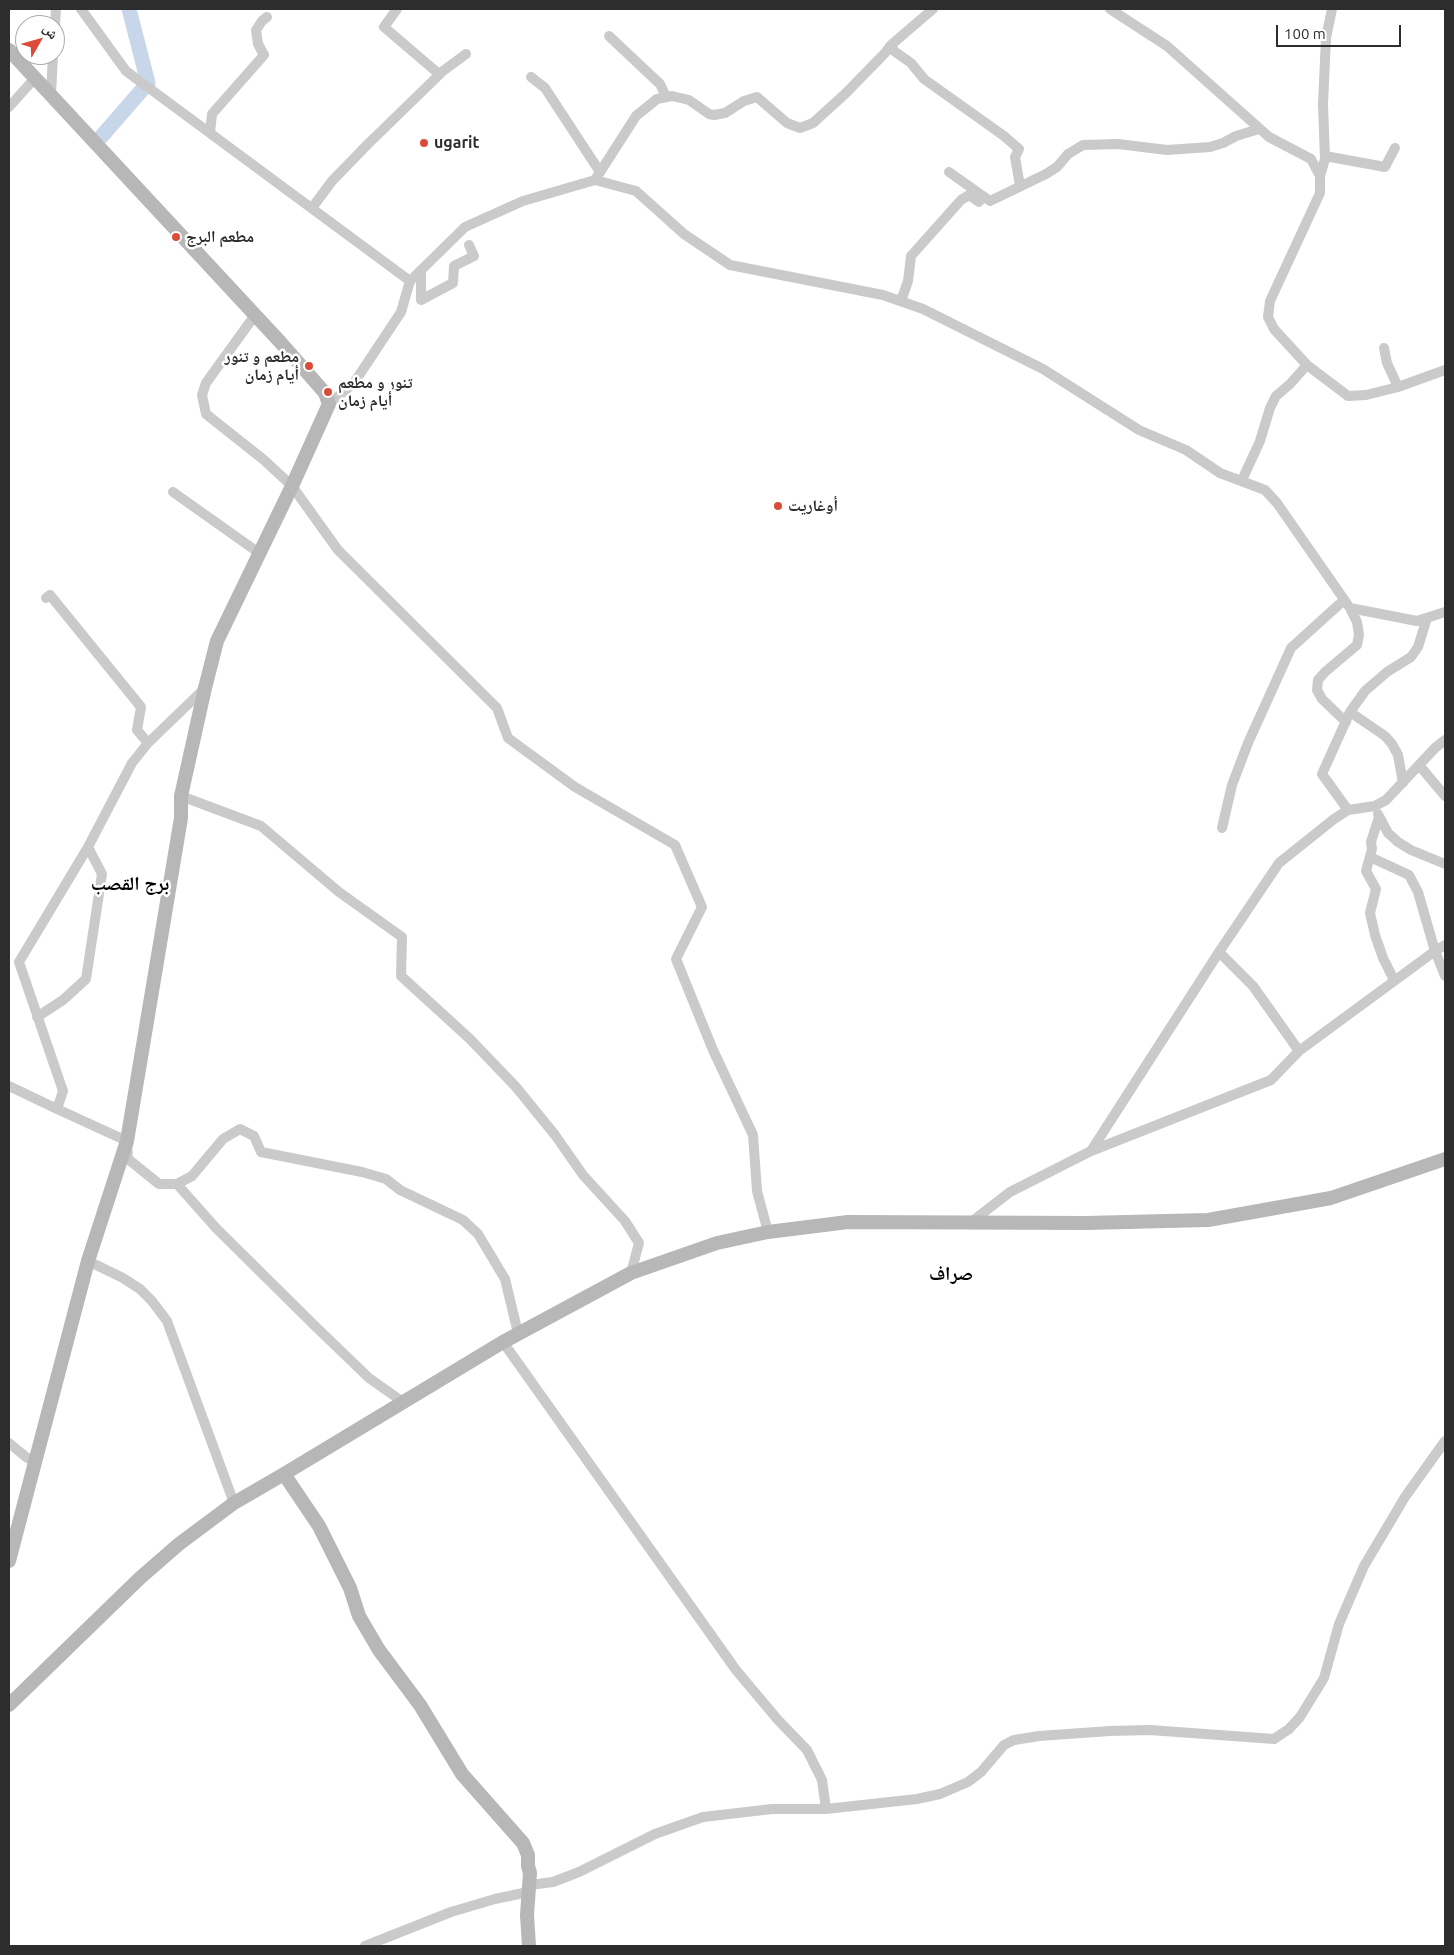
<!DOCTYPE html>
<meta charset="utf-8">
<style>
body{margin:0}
#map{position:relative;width:1454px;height:1955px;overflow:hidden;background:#fff;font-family:Ubuntu,"Noto Naskh Arabic",sans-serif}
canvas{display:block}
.frame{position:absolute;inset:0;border:10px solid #2d2d2d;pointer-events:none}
.north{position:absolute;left:15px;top:15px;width:50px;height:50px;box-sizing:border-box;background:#fff;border:1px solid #ababab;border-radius:50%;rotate:52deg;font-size:14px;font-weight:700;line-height:20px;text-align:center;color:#2d2d2d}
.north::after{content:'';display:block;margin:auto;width:18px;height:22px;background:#dc4b37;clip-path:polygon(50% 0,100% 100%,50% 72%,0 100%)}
.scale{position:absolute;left:1276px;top:25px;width:125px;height:22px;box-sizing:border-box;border:2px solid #2d2d2d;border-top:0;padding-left:6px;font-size:15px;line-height:18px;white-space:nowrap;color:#2d2d2d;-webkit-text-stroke:4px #fff;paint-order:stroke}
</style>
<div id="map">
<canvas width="1454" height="1955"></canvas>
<div class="frame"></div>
<div class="north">ش</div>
<div class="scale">100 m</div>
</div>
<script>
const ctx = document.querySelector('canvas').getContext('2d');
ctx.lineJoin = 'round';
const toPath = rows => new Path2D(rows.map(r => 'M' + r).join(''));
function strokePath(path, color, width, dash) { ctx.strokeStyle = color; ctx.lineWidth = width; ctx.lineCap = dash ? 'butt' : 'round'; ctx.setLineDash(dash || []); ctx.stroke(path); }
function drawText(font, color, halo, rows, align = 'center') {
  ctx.font = font + ' Ubuntu,"Noto Naskh Arabic",sans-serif'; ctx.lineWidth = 5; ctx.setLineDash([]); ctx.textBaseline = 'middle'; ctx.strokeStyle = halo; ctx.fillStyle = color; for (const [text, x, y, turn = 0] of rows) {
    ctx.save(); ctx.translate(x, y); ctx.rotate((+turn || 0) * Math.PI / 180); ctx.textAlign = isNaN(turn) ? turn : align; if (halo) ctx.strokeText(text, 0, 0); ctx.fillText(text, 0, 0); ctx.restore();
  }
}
strokePath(toPath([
 [101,137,148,83,129,9]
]), '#c8d6e9', 15);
strokePath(toPath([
 [81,9,126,71,410,281],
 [397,9,384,27,439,74],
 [1110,9,1167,46,1269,137,1311,159,1320,176,1320,193,1270,301,1268,317,1274,329,1307,365,1290,384,1276,396,1270,408,1260,441,1242,480],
 [55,25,56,9],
 [609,36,660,84,666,97],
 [891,45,894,51,911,63,924,79,1004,136,1019,149,1015,157,1020,186],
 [531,77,545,88,600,172],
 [51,94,53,55],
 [9,107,35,78],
 [210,133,212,114,264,55,258,44,256,30,262,21,267,17],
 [1325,156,1385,167,1395,148],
 [949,172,990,201,1046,174,1057,167,1068,154,1083,145,1118,144,1167,150,1210,147,1223,143,1236,136,1259,129],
 [1320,176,1325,159,1323,104,1326,38,1332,9],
 [595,180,636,116,657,99,672,96,689,100,709,114,714,115,725,113,744,101,757,97,787,123,800,128,813,123,845,94,885,53,891,45,933,9],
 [312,208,332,181,368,144,443,71,466,54],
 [421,271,421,300,453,283,454,266,474,256,469,245],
 [901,301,908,281,911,256,961,200,969,195,979,202],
 [255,315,206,383,202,395,206,414,264,460,292,486,338,550,497,708,508,738,575,787,675,845,702,907,676,959,713,1050,753,1135,757,1191,768,1232],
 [1384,348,1387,363,1398,387],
 [1307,365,1348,396,1366,395,1398,387,1445,370],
 [329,404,354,383,401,312,410,281,465,227,523,201,595,180,636,191,684,234,730,265,883,295,923,309,1043,369,1139,430,1186,450,1220,473,1265,490,1277,503,1350,608,1417,621,1445,612],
 [173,492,259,553],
 [46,598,50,595,141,707,137,730,148,743],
 [205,688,148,743,132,763,88,847,19,962,63,1091,57,1109,127,1141,128,1159,159,1184,177,1184,216,1228,315,1326,369,1378,403,1402],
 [1350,712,1385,736,1392,744,1398,755,1403,783],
 [1346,722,1322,699,1317,690,1318,680,1325,672,1357,645,1359,635,1357,622,1350,608],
 [1419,765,1445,796],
 [181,796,261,826,339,892,402,937,401,976,470,1039,516,1087,555,1135,583,1175,625,1221,639,1243,631,1273],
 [1348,810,1322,774,1350,712,1365,691,1387,672,1411,657,1418,647,1427,618],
 [1378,814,1388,833,1398,842,1411,850,1445,864],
 [1379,817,1371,842,1372,849,1366,871,1376,889,1370,913,1375,935,1383,958,1394,980],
 [1222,828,1232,785,1248,743,1291,648,1344,600],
 [1370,857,1409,875,1418,892,1435,951,1445,976],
 [1219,952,1253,986,1299,1051],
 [37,1017,63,1000,86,979,102,874,88,847],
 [9,1086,57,1109],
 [1091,1151,1271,1080,1299,1051,1435,951,1445,945],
 [177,1184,192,1176,223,1139,240,1129,254,1136,261,1152,362,1172,386,1179,400,1190,463,1220,478,1234,505,1279,518,1333],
 [970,1223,1010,1192,1091,1151,1219,952,1279,863,1334,819,1348,810,1375,806,1386,800,1435,748,1445,740],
 [88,1261,123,1278,140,1289,152,1301,167,1321,234,1503],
 [503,1342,736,1670,778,1720,807,1750,822,1780,826,1809],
 [9,1443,26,1457,36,1463],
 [530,1885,553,1882,579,1872,655,1834,703,1817,772,1809,826,1809,917,1799,940,1794,968,1782,981,1772,1004,1745,1014,1740,1039,1736,1110,1731,1150,1730,1274,1739,1289,1729,1300,1717,1324,1678,1339,1624,1364,1566,1405,1497,1445,1441],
 [365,1946,451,1912,495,1899,528,1892]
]), '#cacaca', 10);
strokePath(toPath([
 [9,50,282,344,325,393,329,404,292,486,217,641,205,688,181,796,181,818,127,1141,88,1261,9,1561],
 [284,1474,319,1526,350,1588,359,1616,379,1650,420,1705,462,1774,523,1843,528,1855,528,1866,530,1873,527,1915,529,1946],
 [9,1705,140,1578,179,1544,234,1503,284,1474,503,1342,631,1273,717,1243,768,1232,848,1222,1086,1223,1208,1220,1331,1198,1445,1159]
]), '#b7b7b7', 14);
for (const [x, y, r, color] of [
 [424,143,5,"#dc4b37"],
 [176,237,5,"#dc4b37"],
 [309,366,5,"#dc4b37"],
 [328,392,5,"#dc4b37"],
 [778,506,5,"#dc4b37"]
]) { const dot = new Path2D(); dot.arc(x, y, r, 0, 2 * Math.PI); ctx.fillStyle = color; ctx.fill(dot); strokePath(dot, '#fff', 2); }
drawText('bold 16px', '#2d2d2d', '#fff', [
 ["ugarit",434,143],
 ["مطعم البرج",186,237],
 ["مطعم و تنور",299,357,"right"],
 ["أيام زمان",299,375,"right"],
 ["تنور و مطعم",338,383],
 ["أيام زمان",338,401],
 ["أوغاريت",788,506]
], 'left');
drawText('bold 19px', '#000', '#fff', [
 ["برج القصب",130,884],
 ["صراف",951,1274]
]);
</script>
